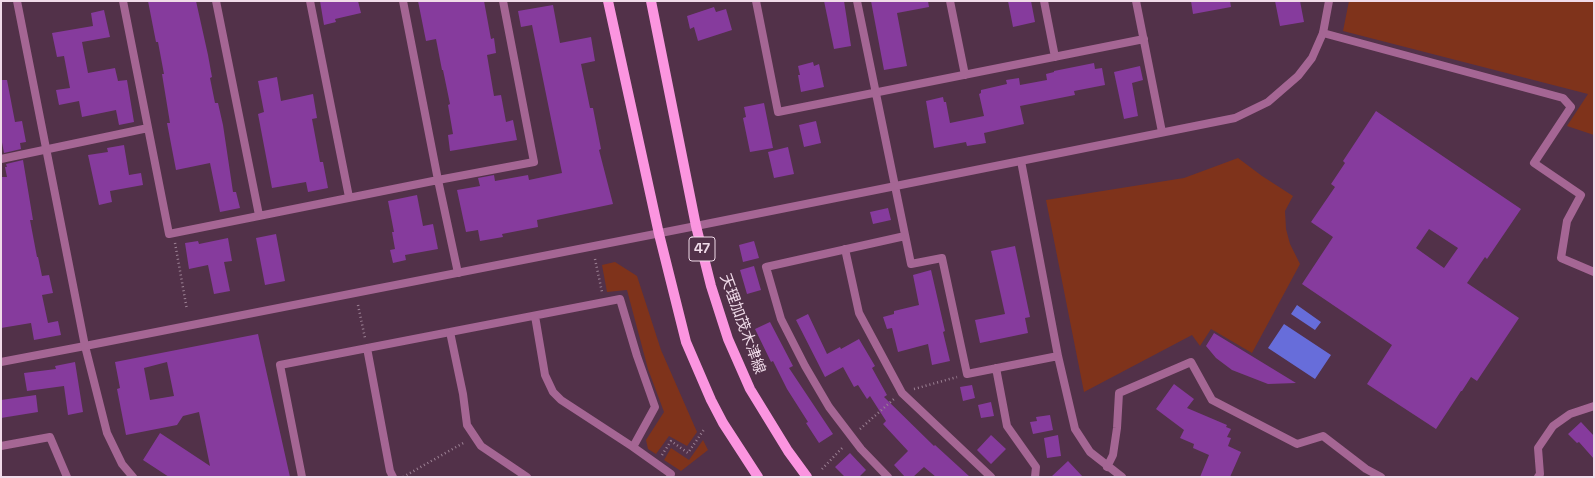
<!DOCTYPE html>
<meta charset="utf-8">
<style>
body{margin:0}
#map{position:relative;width:1595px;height:478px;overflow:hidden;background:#523149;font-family:"Space Grotesk",sans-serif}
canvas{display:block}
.frame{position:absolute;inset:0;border:2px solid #f0dbe9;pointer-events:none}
</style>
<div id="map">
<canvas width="1595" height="478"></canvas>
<div class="frame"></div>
</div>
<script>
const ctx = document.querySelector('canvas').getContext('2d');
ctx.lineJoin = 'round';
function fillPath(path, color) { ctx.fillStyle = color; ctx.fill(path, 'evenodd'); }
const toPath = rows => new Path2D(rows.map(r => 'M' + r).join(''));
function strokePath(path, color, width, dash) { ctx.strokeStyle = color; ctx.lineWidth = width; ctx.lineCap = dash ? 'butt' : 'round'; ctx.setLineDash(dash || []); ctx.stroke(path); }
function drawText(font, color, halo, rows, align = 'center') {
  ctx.font = font + ' "Space Grotesk","Noto Sans JP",sans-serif'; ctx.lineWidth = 3; ctx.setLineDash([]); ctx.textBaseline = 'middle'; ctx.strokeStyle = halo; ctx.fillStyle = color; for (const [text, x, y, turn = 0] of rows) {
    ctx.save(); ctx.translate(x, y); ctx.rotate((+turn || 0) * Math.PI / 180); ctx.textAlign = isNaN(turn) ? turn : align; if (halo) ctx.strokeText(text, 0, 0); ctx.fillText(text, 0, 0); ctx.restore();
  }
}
fillPath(toPath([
 [1349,1,1594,1,1594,135,1567,126,1588,94,1343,31],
 [1238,158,1262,176,1293,196,1285,211,1286,229,1290,244,1300,264,1252,353,1211,329,1200,346,1192,335,1084,392,1046,200,1184,178],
 [615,262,637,276,661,350,697,432,687,446,669,436,656,454,648,449,646,440,664,412,648,369,627,290,607,292,602,265],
 [703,440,708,450,681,471,664,460,671,448,689,460]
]), '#7f331b');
fillPath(toPath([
 [1297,305,1321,322,1315,330,1291,314],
 [1284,324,1331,355,1315,379,1268,348]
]), '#676dda');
fillPath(toPath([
 [148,1,196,1,208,55,212,77,210,78,215,103,218,103,223,125,233,192,236,192,240,208,220,212,210,163,176,170,167,123,170,123,162,74,164,74,158,42,156,42],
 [320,1,358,1,361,13,335,19,336,22,324,25],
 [418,1,484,1,491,39,494,38,496,53,487,55,494,96,501,95,506,122,513,120,517,140,450,151,448,135,453,134,448,105,450,104,443,70,442,70,436,39,426,41],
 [824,1,844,1,851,46,834,49],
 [871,1,928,1,929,7,897,13,907,66,884,70],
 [1008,1,1031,1,1035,22,1013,27],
 [1191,1,1230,1,1231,7,1193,14],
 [1275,1,1300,1,1304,22,1280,26],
 [553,5,560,43,591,37,595,61,581,64,590,108,593,108,601,149,599,150,613,204,537,220,538,227,502,234,503,237,480,241,478,230,466,232,457,190,480,186,478,178,494,175,495,181,528,175,529,180,562,173,532,25,521,27,518,11],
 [714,7,716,12,726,9,732,30,698,41,694,27,690,29,687,16],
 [104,10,110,37,82,42,88,73,115,68,118,81,127,80,134,122,119,125,116,110,82,117,79,101,59,105,56,90,70,88,64,56,57,57,52,33,93,26,91,13],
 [813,62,814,66,819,64,824,87,801,92,798,75,800,75,798,66],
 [1094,63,1095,69,1102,68,1105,85,1074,91,1075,95,1020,106,1024,124,984,133,986,143,967,146,966,142,934,148,926,101,943,97,944,102,946,102,950,123,984,116,979,94,981,93,981,90,1007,84,1006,80,1019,78,1020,85,1047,80,1046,74,1054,72,1054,71],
 [1140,66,1143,80,1132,83,1138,116,1124,119,1114,72],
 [277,77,281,101,313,94,317,118,312,119,320,162,323,162,328,188,308,192,306,182,272,188,258,114,264,112,258,81],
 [1,80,7,80,15,122,22,121,26,142,20,143,21,149,4,153,1,137],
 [764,103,773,148,750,152,743,118,746,117,744,107],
 [1376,111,1521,209,1487,259,1485,257,1467,283,1519,318,1477,381,1471,377,1462,391,1461,391,1436,429,1367,384,1392,345,1302,284,1333,237,1311,222,1335,187,1331,184,1345,163,1343,161],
 [1429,229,1458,248,1444,268,1416,248],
 [816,121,821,143,804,147,799,125],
 [124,145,129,175,141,173,143,185,110,191,112,202,99,205,88,155,108,152,107,148],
 [788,147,794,174,774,178,768,152],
 [23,160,33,220,30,220,37,257,38,257,42,276,49,275,53,293,42,295,48,323,58,321,61,335,34,340,31,323,1,328,1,177,7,177,5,167,7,167,6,164],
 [417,195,423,226,433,224,438,249,405,255,406,260,393,263,390,250,395,249,392,232,394,232,388,201],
 [888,208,891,220,873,224,870,212],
 [276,234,285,281,265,285,256,238],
 [228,238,232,261,224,262,230,291,214,294,208,265,189,269,185,243,198,241,199,244],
 [754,241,759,258,743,262,739,245],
 [1015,246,1030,317,1025,318,1028,333,980,343,975,320,1005,314,991,251],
 [754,266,761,290,747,294,740,270],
 [931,270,945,331,943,332,950,361,932,365,928,344,898,352,892,328,887,329,883,317,894,314,894,311,919,305,913,275],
 [808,314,827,354,840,347,841,349,859,339,875,366,872,368,887,395,884,397,934,446,935,445,970,477,936,477,924,467,913,477,905,477,894,465,908,451,883,424,886,421,870,396,867,399,858,385,854,387,843,367,825,377,796,320],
 [770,322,793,366,789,368,833,434,819,443,806,423,808,422,787,389,773,361,771,362,755,329],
 [1214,333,1296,383,1268,384,1232,370,1216,358,1206,346],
 [258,334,290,477,169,477,143,460,160,433,210,466,199,412,183,416,177,425,126,435,117,389,120,388,115,362],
 [167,362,174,396,150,400,144,368],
 [75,362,83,412,68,415,64,386,27,391,24,373,56,369,55,366],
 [1174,384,1194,399,1187,408,1227,425,1226,427,1231,429,1227,437,1231,438,1228,446,1241,452,1230,477,1200,477,1209,455,1193,448,1194,444,1180,438,1184,430,1156,409],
 [972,385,975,398,963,401,960,387],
 [36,395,38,412,1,418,1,400],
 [991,402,994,416,981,418,978,405],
 [1050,415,1053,430,1033,434,1030,422,1037,421,1036,417],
 [1581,422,1594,436,1594,459,1579,442,1577,443,1568,434],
 [991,435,1006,449,991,464,977,450],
 [1058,435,1061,456,1047,458,1044,438],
 [850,453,866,470,859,477,845,477,835,467],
 [1068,461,1083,477,1051,477]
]), '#863b9d');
strokePath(toPath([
 [175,243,187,310],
 [595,259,602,292],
 [358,305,365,338],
 [914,389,957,377],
 [860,429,894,399],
 [662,455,671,441,688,453,705,428],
 [822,469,844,446],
 [403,477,465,442]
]), '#9c8194', 2.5, [1, 3]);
strokePath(toPath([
 [123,1,169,234,438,180,403,1],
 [216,1,259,215],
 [310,1,349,197],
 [756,1,778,112,1144,39],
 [857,1,911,264,942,258,967,374,1058,356],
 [950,1,965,75],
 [1044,1,1055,57],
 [1136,1,1162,132],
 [1323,33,1563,98,1571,107,1534,163,1581,195,1567,221,1561,258,1594,272],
 [1,159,148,128],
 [1021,161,1058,356,1075,429,1090,452,1122,477],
 [845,249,859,313,902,393,991,477],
 [458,273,438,180,534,162,503,1],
 [535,316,545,375,553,392,561,400,633,447],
 [450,332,463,394,467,425,481,446,527,477],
 [367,348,390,471,393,477],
 [1,362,85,346,107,433,122,464,133,477],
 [996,368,1007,426,1036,467,1035,477],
 [1,446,50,437,67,477],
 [1107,467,1113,455,1117,428,1119,393,1191,362,1212,400,1297,444,1323,436,1366,469,1381,477],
 [302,477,280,365,620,299,637,356,655,407,633,447,671,474,670,477],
 [888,477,861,449,829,407,805,366,781,319,766,267,905,236],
 [1538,477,1540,474,1538,448,1553,426,1570,414,1594,406]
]), '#a56694', 8);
strokePath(toPath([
 [17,1,85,346,696,226,1235,118,1268,102,1298,76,1312,58,1323,33,1329,1]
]), '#a56694', 8);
strokePath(toPath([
 [608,1,659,234,686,342,711,400,723,423,758,477],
 [651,1,696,226,711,286,728,339,750,389,788,451,807,477]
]), '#fb95e0', 10);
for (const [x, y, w] of [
 [702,249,26]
]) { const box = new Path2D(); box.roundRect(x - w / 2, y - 12, w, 24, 3); ctx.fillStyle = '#523149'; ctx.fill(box); strokePath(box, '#f0dbe9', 1); }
drawText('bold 14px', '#f0dbe9', null, [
 ["47",702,249]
]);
drawText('15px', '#f0dbe9', '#523149', [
 ["天理加茂木津線",742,324,70]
]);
</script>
